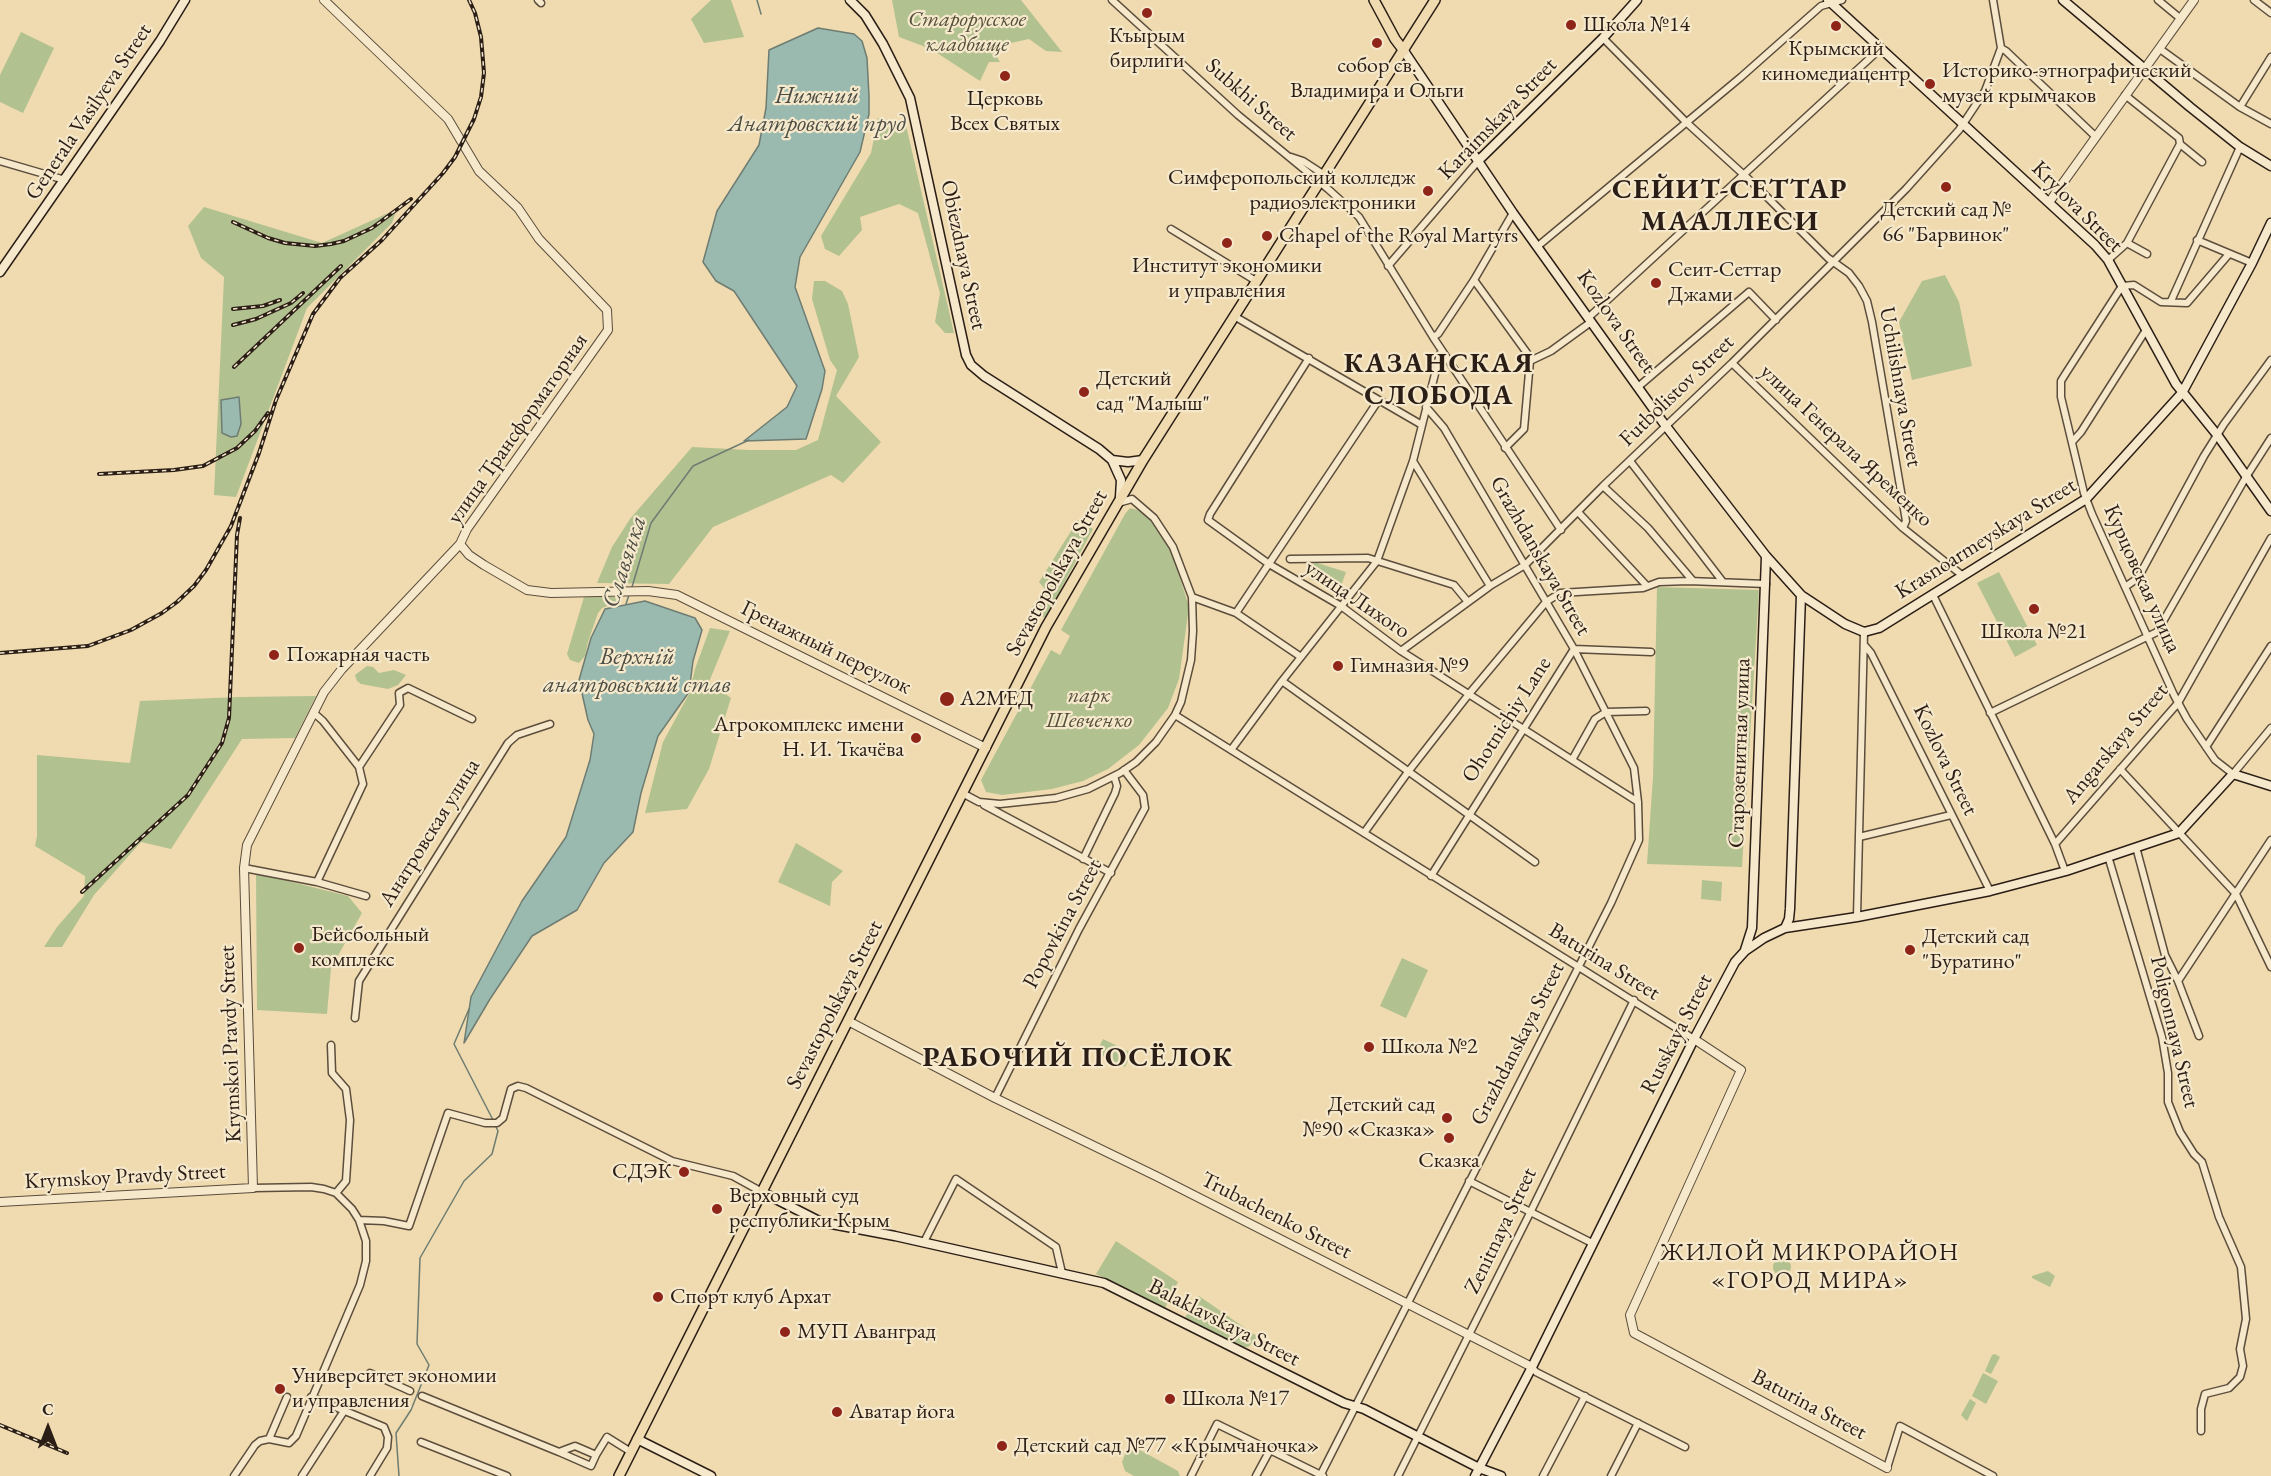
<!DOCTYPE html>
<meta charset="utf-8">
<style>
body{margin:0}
#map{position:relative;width:2271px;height:1476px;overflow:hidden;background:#efdbaf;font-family:"EB Garamond",serif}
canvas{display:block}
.north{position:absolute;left:18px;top:1398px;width:60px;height:60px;-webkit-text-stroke:4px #f5e8cb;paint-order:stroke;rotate:0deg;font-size:16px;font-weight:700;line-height:24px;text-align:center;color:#2b1e16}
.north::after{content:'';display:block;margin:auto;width:21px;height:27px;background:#2b1e16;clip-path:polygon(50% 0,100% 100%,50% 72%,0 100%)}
</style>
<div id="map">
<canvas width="2271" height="1476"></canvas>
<div class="north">С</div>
</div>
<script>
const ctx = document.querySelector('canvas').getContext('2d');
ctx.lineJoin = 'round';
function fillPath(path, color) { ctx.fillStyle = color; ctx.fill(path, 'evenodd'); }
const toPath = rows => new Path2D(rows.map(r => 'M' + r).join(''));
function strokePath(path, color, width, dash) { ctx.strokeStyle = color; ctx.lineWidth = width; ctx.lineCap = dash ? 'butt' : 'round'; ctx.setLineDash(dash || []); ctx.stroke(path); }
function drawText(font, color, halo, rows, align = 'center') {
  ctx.font = font + ' "EB Garamond",serif'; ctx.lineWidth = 4.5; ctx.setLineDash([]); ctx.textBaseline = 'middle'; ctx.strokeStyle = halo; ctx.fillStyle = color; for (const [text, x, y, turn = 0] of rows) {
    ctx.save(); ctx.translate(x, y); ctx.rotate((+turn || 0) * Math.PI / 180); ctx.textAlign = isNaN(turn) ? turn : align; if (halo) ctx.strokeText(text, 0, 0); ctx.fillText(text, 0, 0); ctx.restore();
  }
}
fillPath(toPath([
 [711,0,731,0,744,37,704,43,691,19],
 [892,0,1021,0,1062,52,1046,51,1029,39,1002,45,995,54,1000,62,989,62,980,81,931,49,899,37],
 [21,32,54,48,23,113,0,102,0,75],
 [878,118,893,121,905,121,954,333,945,333,935,322,940,293,918,213,899,204,860,217,862,230,839,256,825,249,821,236,871,153],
 [204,207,322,243,397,209,392,223,307,308,236,497,214,495,224,277,201,258,188,226],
 [1945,275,1959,302,1972,366,1912,380,1899,322,1922,281],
 [814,281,825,281,842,291,848,304,859,357,836,396,881,442,843,483,831,475,713,527,669,584,597,583,612,547,630,519,692,447,749,450,796,450,818,440,837,370,830,360,812,299],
 [1130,508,1142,511,1160,531,1172,552,1189,607,1179,679,1168,708,1139,745,1108,769,1083,781,1052,789,1002,795,986,792,981,780,1051,650,1060,655,1070,636,1061,630,1125,514],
 [1078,520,1093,529,1046,617,1035,617,1030,611,1044,588,1039,582],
 [1314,562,1346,572,1340,589,1309,579],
 [1999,572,2037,645,2015,657,1977,583],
 [1657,587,1759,590,1742,867,1647,864,1653,777],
 [584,597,615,597,617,603,602,608,598,613,588,642,585,656,579,663,570,660,567,654],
 [710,628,730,631,709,682,731,698,709,769,687,809,645,813,663,742,689,694,695,669],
 [367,666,373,667,379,673,394,670,406,675,398,685,388,689,361,684,357,681,355,675],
 [316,696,295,738,242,739,171,849,141,842,94,895,62,947,44,947,57,927,84,896,85,876,35,846,37,836,37,755,130,763,140,701,239,697],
 [796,843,843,871,832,882,830,906,778,882],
 [256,873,348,896,362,913,331,968,327,1014,257,1010],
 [1702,880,1722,882,1721,901,1701,899],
 [1402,958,1428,970,1406,1018,1380,1006],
 [1103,1039,1132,1053,1125,1067,1096,1053],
 [1116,1241,1178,1282,1165,1308,1096,1274],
 '1773 1267a9 9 0 1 1 18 0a9 9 0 1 1-18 0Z',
 [2048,1271,2055,1276,2050,1287,2032,1278,2032,1276],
 [1199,1296,1258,1337,1256,1340,1248,1347,1241,1347,1184,1319],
 [1995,1354,2000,1357,1991,1374,1985,1371,1992,1355],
 [1983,1373,1998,1381,1986,1404,1972,1396],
 [1970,1399,1976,1403,1967,1421,1961,1415],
 [1138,1449,1178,1471,1180,1476,1134,1476,1125,1471,1122,1462,1125,1454,1129,1450]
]), '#b2c190');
const water = toPath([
 [818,28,854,34,862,41,867,58,869,96,869,114,860,152,800,257,795,287,825,371,822,389,806,439,744,441,787,407,797,386,734,291,716,281,703,262,717,211,759,145,766,108,769,50,818,28],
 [239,397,241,424,237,436,231,437,222,433,221,400,239,397],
 [645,601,695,618,702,630,693,661,689,692,658,736,641,793,633,832,604,863,577,910,532,936,490,999,464,1043,471,997,522,901,566,837,590,760,594,734,588,720,579,680,591,638,605,609,645,601]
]);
fillPath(water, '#9abab0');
strokePath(water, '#6e7c72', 1.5);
strokePath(toPath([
 [757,0,761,14],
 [632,587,651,523,693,466,749,440],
 [626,604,629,595],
 [469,1009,454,1044,493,1120],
 [399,1476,396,1433,411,1410,429,1365,417,1344,420,1258,464,1181,492,1154,498,1131,495,1125]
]), '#6e7c72', 1.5);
const minor = toPath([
 [538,0,541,3],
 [1112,0,1238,115,1328,189,1359,217,1433,337,1561,530],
 [2158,0,2181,19],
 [2254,0,2271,13],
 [1603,38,1686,122,1755,185,1828,258,1849,273,1859,286,1867,301,1872,322,1906,521,1903,528],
 [2001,48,2006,51,2096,137],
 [2160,49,2240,107,2271,124],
 [2125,95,2179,138,2180,144,2202,162],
 [2240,107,2271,57],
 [1291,157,1303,161,1323,174],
 [0,161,65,180],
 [1171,229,1256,281],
 [2197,240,2252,263],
 [2127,243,2147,254],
 [1538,246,1741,77,1821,6,1842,0],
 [2229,254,2187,303,2161,302,2134,285,2122,286,2066,373,2061,381,2061,397,2084,493,2092,514,2174,695,2187,719,2215,760,2233,774,2271,728],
 [2108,260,2127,243,2180,144],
 [1388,266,1479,160],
 [1474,280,1527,353,1530,361,1524,429,1505,448],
 [2171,301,2240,147],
 [1234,316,1422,425],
 [1588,318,1881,48],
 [1433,337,1438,334,1474,280,1513,213],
 [1309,358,1210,514,1208,520,1269,564,1341,606,1401,651,1638,802],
 [1530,361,1551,351,1591,322],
 [1732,363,1903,528,1963,576],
 [1638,387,1749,292,1776,320],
 [2072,442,2081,432,2146,330],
 [1413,461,1490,586],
 [1630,461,1723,582],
 [1603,486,1648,528,1693,581],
 [1578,512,1647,586],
 [1290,559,1368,558,1454,585,1468,602],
 [2125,587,2138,578,2204,456,2224,424,2271,360],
 [1933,595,2055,844,2065,871],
 [1192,597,1236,613,1301,657],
 [1236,613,1378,401],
 [1865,646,1871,653,1990,891],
 [1401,651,1490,586,1525,565,1603,486,1732,363,1906,189,1959,130,1985,91,2001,48,1993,0],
 [1282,681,1535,862],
 [314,713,323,721,359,767,363,784,317,882],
 [1990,713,2157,632,2246,477,2271,438],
 [1175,715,1694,1039],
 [2206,747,2271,646],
 [1231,750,1282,681,1377,561,1413,461,1440,354,1443,352],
 [1572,760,1595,719,1606,712,1646,711],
 [359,767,400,705,399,693,408,688,472,719],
 [2120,769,2236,894,2271,967],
 [964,794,979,802,1000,804,1056,798,1088,789,1120,773,1136,762,1156,742,1175,715,1181,702,1191,660,1193,631,1192,597,1173,547,1154,518,1132,499,1118,503],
 [984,805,1111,873],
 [1364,833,1408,772,1469,694,1546,602,1560,593,1643,588,1659,582,1689,581,1766,584],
 [1859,837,1951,815],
 [2055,844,2178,703,2271,538],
 [2136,847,2165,955,2178,981,2199,1036],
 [2108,856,2162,1037,2168,1073,2168,1102,2180,1132,2194,1154,2202,1162,2219,1217,2241,1267,2246,1319,2240,1349,2243,1366,2240,1377,2229,1388,2205,1394,2201,1409,2201,1431],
 [1083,859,1115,793,1117,786,1114,776],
 [244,868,317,882,366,896],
 [1431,876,1574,649,1651,652],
 [1857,917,1864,632],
 [2178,981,2271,840],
 [355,1018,359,981,508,743,517,735,550,724],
 [331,1045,332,1073,346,1089,350,1120,346,1181,336,1193],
 [995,1098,1079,929,1145,808,1143,795,1124,770],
 [1469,1181,1592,1243],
 [253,1188,311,1187,324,1189,336,1193,352,1209,359,1220,366,1241,366,1261,360,1285,296,1436,289,1443,269,1439,287,1397],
 [359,1220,384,1221,409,1226,448,1113,485,1123,497,1123,503,1118,511,1089,518,1086,526,1088,672,1161,733,1176,762,1192],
 [924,1242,956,1179,1056,1247,1062,1273],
 [1532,1367,1536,1372,1685,1447],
 [370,1373,410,1391],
 [422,1396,559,1452,575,1446,596,1455,607,1437,631,1452],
 [311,1397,384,1427,388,1437,387,1448,370,1476],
 [421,1442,507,1476],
 [559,1452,591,1466,596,1455],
 [1887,1468,1900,1426,1993,1476],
 [234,1476,255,1445,260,1441,269,1439],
 [302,1476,344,1411],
 [1191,1476,1217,1424,1323,1476],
 [1256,1476,1270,1450],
 [1320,1476,1611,903,1639,840,1638,802,1634,768,1574,649,1444,428,1426,407],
 [1398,1476,1530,1213,1634,1000],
 [1543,1476,1585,1396],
 [1611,1476,1638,1423]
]);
const tertiary = toPath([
 [2050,201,2194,0],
 [460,544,469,555,484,565,527,590,551,593,648,591,677,595,986,748],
 [848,1021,995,1098,1156,1176,1532,1367],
 [1694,1039,1741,1070,1630,1315,1634,1333,1887,1468],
 [0,1202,253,1188,244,868,247,845,324,692,342,669,460,544,467,529,608,330,607,310,539,239,518,208,479,171,448,119,324,0]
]);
const secondary = toPath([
 [850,0,865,15,883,44,910,98,966,355,971,365,984,376,1099,449,1112,460,1121,480,1120,497],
 [1828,0,2095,245,2108,260,2176,384,2218,436,2271,511],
 [2063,0,2190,107,2240,147,2271,166],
 [1404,51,1513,213,1662,421,1766,556,1801,595,1845,624,1864,632,1879,628,2086,499,2182,393,2252,263,2271,223],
 [1479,160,1603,38,1637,0],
 [0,272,160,41,185,0],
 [1112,460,1128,462,1143,460],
 [1785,928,1789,919,1790,909,1801,595],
 [1745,950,1752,928,1766,557],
 [762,1192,821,1222,895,1236,1104,1283,1344,1403,1364,1409,1479,1468,1501,1476],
 [637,1439,711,1476],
 [1475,1476,1532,1367,1694,1039,1735,962,1745,951,1764,938,1785,928,1857,917,1990,891,2066,871,2179,833,2233,774,2271,786]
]);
const primary = toPath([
 [1374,0,1395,39,1404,51],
 [619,1476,1046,627,1143,460,1435,0]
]);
strokePath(minor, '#5c4d3c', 9);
strokePath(tertiary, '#5c4d3c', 10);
strokePath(secondary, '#2b1e16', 11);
strokePath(primary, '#2b1e16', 12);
strokePath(minor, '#f5e8cb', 6);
strokePath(tertiary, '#f5e8cb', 8);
strokePath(secondary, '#f5e8cb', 8);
strokePath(primary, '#efdbaf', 9);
const rail = toPath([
 [233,222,268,238,285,243,315,246,331,244,344,241,372,228,411,199],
 [233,309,263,306,280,300],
 [233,325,256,319,291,303,303,293],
 [234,367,341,266],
 [99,474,174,470,203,466,237,448,255,431,268,413],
 [0,653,88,646,131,630,162,613,177,602,194,586,206,570,231,526,259,453,276,400,313,314,340,278,382,240,443,173,455,157,474,119,481,97,484,73,481,37,475,13,469,0],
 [82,892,188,795,222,743,229,718,237,535,240,518],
 [0,1425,67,1453]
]);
strokePath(rail, '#2b1e16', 4);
strokePath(rail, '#f5e8cb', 1.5, [4.5]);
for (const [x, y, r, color] of [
 [1147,13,6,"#8f2418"],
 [1571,25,6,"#8f2418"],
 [1836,26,6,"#8f2418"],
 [1377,43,6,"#8f2418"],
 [1005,76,6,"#8f2418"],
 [1930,84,6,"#8f2418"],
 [1946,187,6,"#8f2418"],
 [1428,191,6,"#8f2418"],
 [1267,236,6,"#8f2418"],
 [1227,243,6,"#8f2418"],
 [1656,283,6,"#8f2418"],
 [1084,392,6,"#8f2418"],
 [2034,609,6,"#8f2418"],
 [274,655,6,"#8f2418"],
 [1338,666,6,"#8f2418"],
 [947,699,8,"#8f2418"],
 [916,738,6,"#8f2418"],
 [299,948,6,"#8f2418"],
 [1910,950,6,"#8f2418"],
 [1369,1047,6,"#8f2418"],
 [1447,1118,6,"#8f2418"],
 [1449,1138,6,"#8f2418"],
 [684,1172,6,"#8f2418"],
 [717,1209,6,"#8f2418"],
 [658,1297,6,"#8f2418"],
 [785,1332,6,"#8f2418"],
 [280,1389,6,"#8f2418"],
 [1170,1399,6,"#8f2418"],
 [837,1412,6,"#8f2418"],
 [1002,1446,6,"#8f2418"]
]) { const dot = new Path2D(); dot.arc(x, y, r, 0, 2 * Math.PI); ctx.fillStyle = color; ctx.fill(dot); strokePath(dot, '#f5e8cb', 2); }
drawText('italic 22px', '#544f3b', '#f5e8cb', [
 ["Старорусское",967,20],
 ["кладбище",967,45],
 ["парк",1089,696],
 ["Шевченко",1089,721]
]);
drawText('22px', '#2b1e16', '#f5e8cb', [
 ["Школа №14",1583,25],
 ["Къырым",1147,36,"center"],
 ["бирлиги",1147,61,"center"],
 ["Крымский",1836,49,"center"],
 ["киномедиацентр",1836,74,"center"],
 ["собор св.",1377,66,"center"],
 ["Владимира и Ольги",1377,91,"center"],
 ["Историко-этнографический",1942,71],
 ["музей крымчаков",1942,96],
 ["Церковь",1005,99,"center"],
 ["Всех Святых",1005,124,"center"],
 ["Симферопольский колледж",1416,178,"right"],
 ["радиоэлектроники",1416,203,"right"],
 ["Детский сад №",1946,210,"center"],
 ["66 \"Барвинок\"",1946,235,"center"],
 ["Chapel of the Royal Martyrs",1279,236],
 ["Институт экономики",1227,266,"center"],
 ["и управления",1227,291,"center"],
 ["Сеит-Сеттар",1668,270],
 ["Джами",1668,295],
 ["Детский",1096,379],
 ["сад \"Малыш\"",1096,404],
 ["Школа №21",2034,632,"center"],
 ["Пожарная часть",286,655],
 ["Гимназия №9",1350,666],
 ["А2МЕД",960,699],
 ["Агрокомплекс имени",904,725,"right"],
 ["Н. И. Ткачёва",904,750,"right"],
 ["Бейсбольный",311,935],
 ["комплекс",311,960],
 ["Детский сад",1922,937],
 ["\"Буратино\"",1922,962],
 ["Школа №2",1381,1047],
 ["Детский сад",1435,1105,"right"],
 ["№90 «Сказка»",1435,1130,"right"],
 ["Сказка",1449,1161,"center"],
 ["СДЭК",672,1172,"right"],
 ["Верховный суд",729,1196],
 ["республики Крым",729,1221],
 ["Спорт клуб Архат",670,1297],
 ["МУП Аванград",797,1332],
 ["Университет экономии",292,1376],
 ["и управления",292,1401],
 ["Школа №17",1182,1399],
 ["Аватар йога",849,1412],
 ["Детский сад №77 «Крымчаночка»",1014,1446]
], 'left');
drawText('22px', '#2b1e16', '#f5e8cb', [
 ["Subkhi Street",1251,100,41],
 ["Generala Vasilyeva Street",89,112,-56],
 ["Karaimskaya Street",1498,119,-46],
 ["Krylova Street",2077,207,45],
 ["Obiezdnaya Street",963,255,78],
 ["Kozlova Street",1616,322,55],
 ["Uchilishnaya Street",1900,387,80],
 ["Futbolistov Street",1677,391,-44],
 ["улица Трансформаторная",518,429,-55],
 ["улица Генерала Яременко",1846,446,43],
 ["Krasnoarmeyskaya Street",1986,539,-32],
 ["Grazhdanskaya Street",1540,556,60],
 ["Sevastopolskaya Street",1057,573,-61],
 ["Курцовская улица",2142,579,66],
 ["улица Лихого",1357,600,34],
 ["Гренажный переулок",826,648,26],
 ["Ohotnichiy Lane",1507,720,-57],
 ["Angarskaya Street",2116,744,-50],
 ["Старозенитная улица",1740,753,-88],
 ["Kozlova Street",1945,760,64],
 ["Анатровская улица",430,833,-58],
 ["Popovkina Street",1063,924,-62],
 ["Baturina Street",1604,962,32],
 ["Sevastopolskaya Street",835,1005,-63],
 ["Poligonnaya Street",2174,1032,77],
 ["Russkaya Street",1677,1034,-63],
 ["Krymskoi Pravdy Street",231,1044,-92],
 ["Grazhdanskaya Street",1518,1044,-63],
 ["Krymskoy Pravdy Street",125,1177,-3],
 ["Trubachenko Street",1276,1216,27],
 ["Zenitnaya Street",1501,1231,-64],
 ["Balaklavskaya Street",1224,1323,27],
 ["Baturina Street",1809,1405,28]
]);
drawText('italic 24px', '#4c4d44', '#f5e8cb', [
 ["Нижний",817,96],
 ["Анатровский пруд",817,124],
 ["Славянка",625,562,-72],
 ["Верхній",637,657],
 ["анатровський став",637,685]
]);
ctx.letterSpacing = '1.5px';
drawText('24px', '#2b1e16', '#f5e8cb', [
 ["ЖИЛОЙ МИКРОРАЙОН",1810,1253],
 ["«ГОРОД МИРА»",1810,1281]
]);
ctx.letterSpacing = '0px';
ctx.letterSpacing = '1.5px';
drawText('bold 28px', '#2b1e16', '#f5e8cb', [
 ["СЕЙИТ-СЕТТАР",1730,190],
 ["МААЛЛЕСИ",1730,222],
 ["КАЗАНСКАЯ",1439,364],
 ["СЛОБОДА",1439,396],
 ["РАБОЧИЙ ПОСЁЛОК",1078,1058]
]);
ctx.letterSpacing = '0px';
</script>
